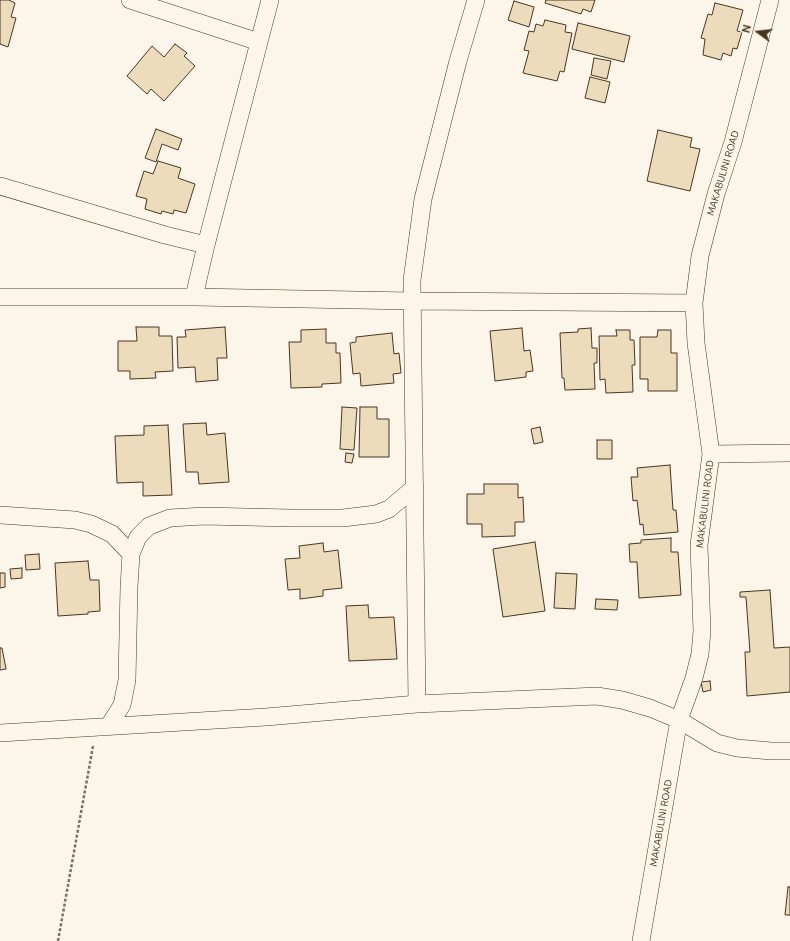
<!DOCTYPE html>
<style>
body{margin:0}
#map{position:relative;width:790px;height:941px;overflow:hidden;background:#fbf6e9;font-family:Ubuntu,sans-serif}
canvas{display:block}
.north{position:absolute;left:738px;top:12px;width:40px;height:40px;-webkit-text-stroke:3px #fbf6e9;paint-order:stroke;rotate:285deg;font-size:11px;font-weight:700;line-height:16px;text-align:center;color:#4a3520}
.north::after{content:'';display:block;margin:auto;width:14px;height:18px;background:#4a3520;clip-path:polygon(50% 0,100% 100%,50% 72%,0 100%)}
</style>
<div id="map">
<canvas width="790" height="941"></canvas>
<div class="north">N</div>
</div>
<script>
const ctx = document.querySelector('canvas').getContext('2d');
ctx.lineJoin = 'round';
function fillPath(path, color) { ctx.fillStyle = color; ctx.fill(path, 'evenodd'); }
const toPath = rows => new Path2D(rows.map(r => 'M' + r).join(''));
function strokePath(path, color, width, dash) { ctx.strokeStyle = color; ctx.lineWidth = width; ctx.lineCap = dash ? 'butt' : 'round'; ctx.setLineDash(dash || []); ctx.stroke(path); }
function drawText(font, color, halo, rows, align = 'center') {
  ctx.font = font + ' Ubuntu,sans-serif'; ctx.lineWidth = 3; ctx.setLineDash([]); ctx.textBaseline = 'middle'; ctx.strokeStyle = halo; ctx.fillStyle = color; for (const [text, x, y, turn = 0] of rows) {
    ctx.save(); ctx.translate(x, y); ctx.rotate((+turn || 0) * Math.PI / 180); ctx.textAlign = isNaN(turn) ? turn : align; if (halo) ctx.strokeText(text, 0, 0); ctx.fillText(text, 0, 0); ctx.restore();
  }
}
const building = toPath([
 [0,0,9,0,15,3,11,17,16,18,8,47,0,44,0,0],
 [546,0,595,0,591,12,583,9,581,14,545,3,546,0],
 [514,1,534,7,529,27,508,20,514,1],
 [715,3,743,10,737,31,742,32,737,49,733,48,731,56,723,53,721,60,703,55,705,39,701,38,708,14,712,15,715,3],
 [545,20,566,25,565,32,572,33,564,72,560,71,557,81,523,73,529,51,524,50,529,31,534,32,536,24,543,26,545,20],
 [578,23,630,36,624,62,572,49,578,23],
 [175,44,187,53,184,56,195,66,164,101,151,89,147,94,127,76,152,46,164,57,175,44],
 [594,58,611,61,607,79,591,75,594,58],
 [590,77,610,82,605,103,585,98,590,77],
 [156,129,182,139,178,150,162,144,156,162,145,158,156,129],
 [658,130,692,138,690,147,700,149,690,191,647,181,658,130],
 [158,161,181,168,178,178,195,184,186,213,174,210,173,214,162,211,161,214,145,209,147,199,136,196,144,171,153,174,158,161],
 [136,327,159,327,159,336,172,336,173,371,155,372,156,378,130,379,130,371,118,371,118,341,137,341,136,327],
 [225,327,227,358,217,358,218,380,196,382,195,367,178,368,177,337,186,337,185,330,225,327],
 [522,328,524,351,530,350,533,371,526,372,526,377,495,381,490,331,522,328],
 [591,328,592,348,597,348,597,363,594,363,595,389,565,390,564,378,562,378,560,333,578,332,578,329,591,328],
 [326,329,326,343,336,343,336,353,340,353,341,383,322,384,322,387,291,388,289,342,301,342,301,330,326,329],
 [616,330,630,330,630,340,634,340,635,365,632,365,633,392,606,393,605,379,600,380,599,336,617,336,616,330],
 [658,330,671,330,671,353,677,353,677,391,648,391,648,379,640,379,640,337,657,337,658,330],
 [392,333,394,354,399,353,401,373,393,374,394,383,361,386,360,373,353,374,350,343,356,342,356,337,392,333],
 [342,407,357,408,354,450,340,449,342,407],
 [360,407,377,407,377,419,389,419,389,457,359,457,360,407],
 [206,423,207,435,225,433,229,482,199,484,198,472,186,472,183,424,206,423],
 [168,425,172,495,143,496,143,482,117,483,115,436,144,435,144,426,168,425],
 [540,427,543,442,534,444,531,429,540,427],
 [597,440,612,440,612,459,597,459,597,440],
 [346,453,354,454,352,463,345,462,346,453],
 [670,465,673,510,676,510,678,532,644,535,643,524,640,525,637,500,633,501,631,477,638,477,637,468,670,465],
 [484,484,518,484,518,498,523,497,524,522,515,522,515,536,482,537,482,524,467,524,467,494,484,494,484,484],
 [671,538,671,552,678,552,681,595,639,598,637,562,630,562,629,544,641,543,641,540,671,538],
 [535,542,545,611,503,617,493,549,535,542],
 [323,543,324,552,338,550,342,588,323,590,323,596,300,599,300,589,288,590,285,559,300,558,299,546,323,543],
 [39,554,40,569,26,570,25,555,39,554],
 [88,561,90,580,99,580,100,611,88,612,88,614,58,616,55,563,88,561],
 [22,568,22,578,11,579,10,569,22,568],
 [0,573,5,573,5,587,0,588,0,573],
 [556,573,577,574,575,609,554,608,556,573],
 [770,590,774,648,790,647,790,692,747,696,745,652,750,652,746,597,740,597,740,592,770,590],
 [596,599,618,600,617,610,595,609,596,599],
 [368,605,369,618,394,617,397,659,349,661,346,606,368,605],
 [0,648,2,648,6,669,0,670,0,648],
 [710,681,711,690,703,692,701,682,710,681],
 [788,887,790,887,790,915,785,915,788,887]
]);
fillPath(building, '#ecdcbc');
strokePath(building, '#4a3520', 1);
const minor = toPath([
 [130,0,259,42],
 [0,186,165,235,206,245],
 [0,297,194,297,411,301,694,303],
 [194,297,206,245,270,0],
 [711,454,790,453],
 [0,515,75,520,91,524,112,534,131,554],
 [417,704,412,280,423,199,458,61,476,0],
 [108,727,122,705,127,680,129,587,131,554,138,537,149,526,170,518,204,516,291,518,343,518,376,514,389,509,415,487],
 [0,733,266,717,417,704,597,696,622,700,650,708,679,720,717,743,737,748,771,751,790,751],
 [641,941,674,748,679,720,694,678,700,654,702,631,699,545,711,454,696,343,694,303,700,256,716,194,733,142,770,0]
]);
strokePath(minor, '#4a3520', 18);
strokePath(toPath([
 [58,941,93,746]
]), '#7f6f5c', 2.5, [3, 2]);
strokePath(minor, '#fbf6e9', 17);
drawText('10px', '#4a3520', '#fbf6e9', [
 ["MAKABULINI ROAD",723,173,-73],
 ["MAKABULINI ROAD",705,504,-83],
 ["MAKABULINI ROAD",661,823,-80]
]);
</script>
